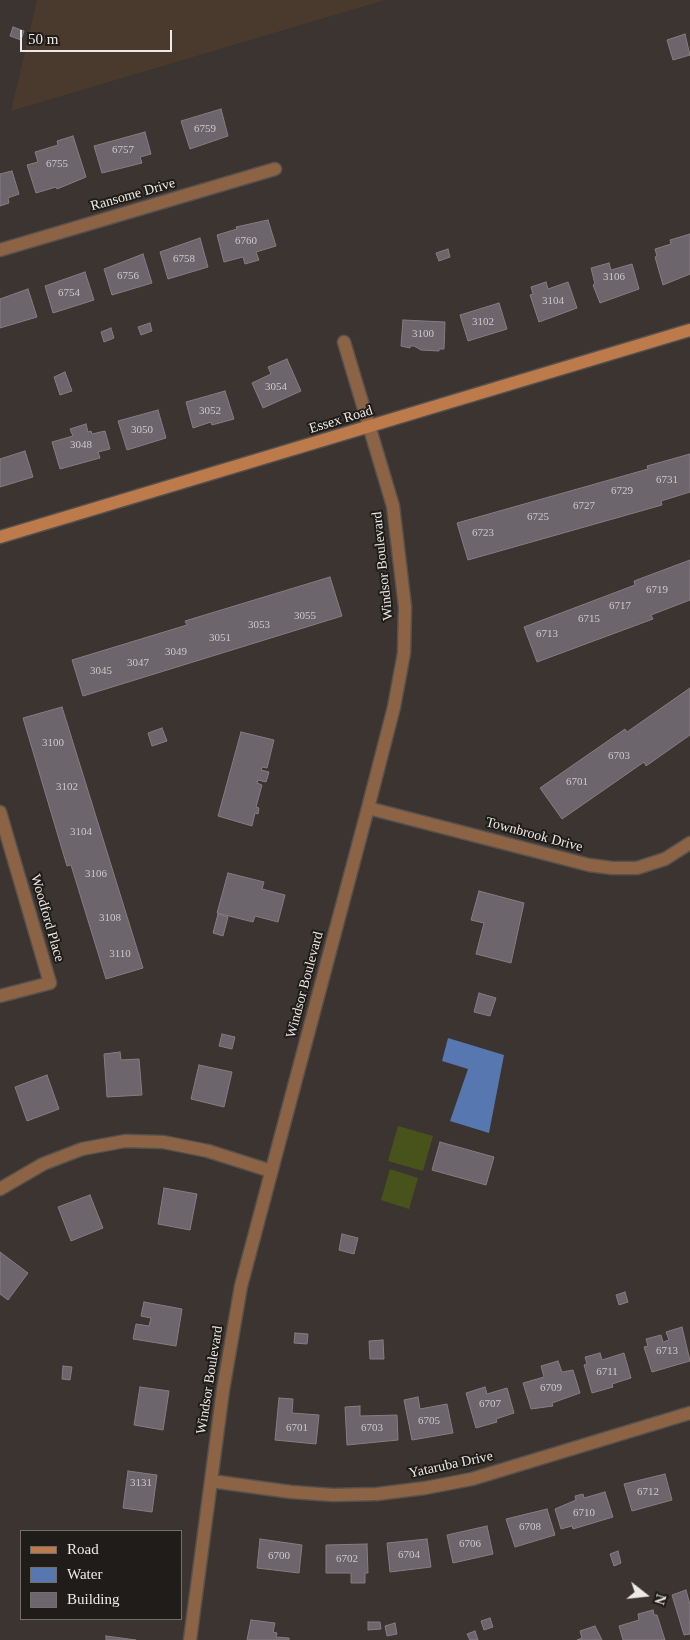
<!DOCTYPE html>
<style>
body{margin:0}
#map{position:relative;width:690px;height:1640px;overflow:hidden;background:#3b3430;font-family:Georgia,serif}
canvas{display:block}
.legend{position:absolute;left:20px;top:1530px;width:162px;height:90px;box-sizing:border-box;background:#1f1c1a;border:1px solid #716e6c;margin:0;padding:6px 9px;list-style:none;font-size:15px;color:#ede9e6}
.legend li{display:flex;align-items:center;gap:10px;height:25px}
.legend b{width:25px;border:1px solid #716e6c}
.north{position:absolute;left:620px;top:1570px;width:50px;height:50px;-webkit-text-stroke:4px #1f1c1a;paint-order:stroke;rotate:106deg;font-size:14px;font-weight:700;line-height:20px;text-align:center;color:#ede9e6}
.north::after{content:'';display:block;margin:auto;width:18px;height:22px;background:#ede9e6;clip-path:polygon(50% 0,100% 100%,50% 72%,0 100%)}
.scale{position:absolute;left:20px;top:30px;width:152px;height:22px;box-sizing:border-box;border:2px solid #ede9e6;border-top:0;padding-left:6px;font-size:15px;line-height:18px;white-space:nowrap;color:#ede9e6;-webkit-text-stroke:4px #1f1c1a;paint-order:stroke}
</style>
<div id="map">
<canvas width="690" height="1640"></canvas>
<ul class="legend">
<li><b style="height:6px;background:#bd7a4a"></b>Road</li>
<li><b style="height:14px;background:#5677af"></b>Water</li>
<li><b style="height:14px;background:#6c656b"></b>Building</li>
</ul>
<div class="north">N</div>
<div class="scale">50 m</div>
</div>
<script>
const ctx = document.querySelector('canvas').getContext('2d');
ctx.lineJoin = 'round';
function fillPath(path, color) { ctx.fillStyle = color; ctx.fill(path, 'evenodd'); }
const toPath = rows => new Path2D(rows.map(r => 'M' + r).join(''));
function strokePath(path, color, width, dash) { ctx.strokeStyle = color; ctx.lineWidth = width; ctx.lineCap = dash ? 'butt' : 'round'; ctx.setLineDash(dash || []); ctx.stroke(path); }
function drawText(font, color, halo, rows, align = 'center') {
  ctx.font = font + ' Georgia,serif'; ctx.lineWidth = 4; ctx.setLineDash([]); ctx.textBaseline = 'middle'; ctx.strokeStyle = halo; ctx.fillStyle = color; for (const [text, x, y, turn = 0] of rows) {
    ctx.save(); ctx.translate(x, y); ctx.rotate((+turn || 0) * Math.PI / 180); ctx.textAlign = isNaN(turn) ? turn : align; if (halo) ctx.strokeText(text, 0, 0); ctx.fillText(text, 0, 0); ctx.restore();
  }
}
fillPath(toPath([
 [37,0,385,0,11,111]
]), '#493a2d');
fillPath(toPath([
 [398,1126,433,1136,423,1171,388,1161],
 [390,1169,418,1178,409,1209,381,1200]
]), '#48531c');
fillPath(toPath([
 [448,1038,504,1055,489,1133,450,1121,468,1069,442,1061]
]), '#5677af');
const building = toPath([
 [13,27,24,31,21,40,10,36,13,27],
 [685,34,690,55,673,60,667,40,685,34],
 [221,109,228,136,190,149,181,121,221,109],
 [145,132,151,154,140,157,142,163,102,173,94,146,145,132],
 [73,136,86,177,57,189,56,187,36,193,27,165,38,162,35,152,58,145,57,141,73,136],
 [12,171,19,194,8,198,9,203,0,206,0,174,12,171],
 [268,220,276,246,256,252,259,260,245,264,243,257,224,262,217,235,237,229,236,227,268,220],
 [690,234,690,274,663,285,655,257,657,256,655,249,671,244,670,240,690,234],
 [200,238,208,267,168,279,160,252,200,238],
 [448,249,450,257,439,261,436,253,448,249],
 [143,254,152,283,112,295,104,269,143,254],
 [609,263,611,270,632,264,639,289,600,303,593,285,595,284,591,268,609,263],
 [85,272,94,300,53,313,45,286,85,272],
 [546,282,548,289,568,282,577,308,539,322,530,295,533,294,531,287,546,282],
 [28,289,37,317,0,328,0,299,28,289],
 [499,303,507,329,468,341,460,315,499,303],
 [403,320,445,322,444,349,439,349,439,351,421,350,414,346,410,346,410,348,401,346,403,320],
 [150,323,152,331,141,335,138,327,150,323],
 [111,328,114,338,104,342,101,332,111,328],
 [287,359,301,391,263,408,252,383,271,374,268,367,287,359],
 [65,372,72,391,60,395,54,377,65,372],
 [225,391,234,419,212,425,211,422,193,428,186,402,225,391],
 [158,410,166,438,127,450,118,421,158,410],
 [86,424,88,432,91,431,92,434,105,431,110,449,98,452,100,458,60,469,52,442,73,436,70,429,86,424],
 [25,451,33,477,0,487,0,459,25,451],
 [690,454,690,492,661,501,662,505,468,560,457,523,648,469,647,466,690,454],
 [690,560,690,600,651,615,653,619,537,662,524,627,635,585,634,581,690,560],
 [330,577,342,616,83,696,72,660,187,625,185,621,330,577],
 [690,688,690,735,646,766,644,762,562,819,540,788,625,729,627,732,690,688],
 [62,707,143,968,106,979,71,865,67,866,23,718,62,707],
 [162,728,167,741,152,746,148,733,162,728],
 [241,732,274,740,267,768,262,767,261,770,269,772,266,782,258,780,257,783,262,785,256,807,259,808,258,814,255,813,252,826,218,816,241,732],
 [228,873,264,882,262,889,285,895,278,922,255,916,253,922,217,913,228,873],
 [479,891,524,903,511,963,476,954,484,923,471,920,479,891],
 [218,914,228,917,223,936,213,933,218,914],
 [479,993,496,998,490,1016,474,1012,479,993],
 [222,1034,235,1037,232,1049,219,1046,222,1034],
 [120,1052,121,1060,139,1059,142,1095,107,1097,104,1054,120,1052],
 [199,1065,232,1072,224,1107,191,1099,199,1065],
 [47,1075,59,1109,27,1121,15,1087,47,1075],
 [440,1142,494,1157,486,1185,432,1170,440,1142],
 [164,1188,197,1194,190,1230,158,1224,164,1188],
 [90,1195,103,1228,71,1241,58,1207,90,1195],
 [342,1234,358,1238,354,1254,339,1250,342,1234],
 [0,1252,28,1273,8,1300,0,1294,0,1252],
 [625,1292,628,1302,619,1305,616,1295,625,1292],
 [144,1302,182,1309,176,1346,133,1339,136,1324,149,1326,151,1318,141,1316,144,1302],
 [682,1327,690,1361,652,1372,644,1347,648,1346,646,1339,661,1335,663,1342,669,1340,666,1332,682,1327],
 [295,1333,308,1334,307,1344,294,1343,295,1333],
 [383,1340,384,1359,370,1359,369,1341,383,1340],
 [600,1353,602,1360,624,1353,631,1378,612,1384,613,1387,592,1393,584,1365,587,1364,585,1357,600,1353],
 [558,1361,562,1372,573,1370,580,1393,552,1403,553,1406,531,1409,523,1383,544,1377,541,1366,558,1361],
 [63,1366,72,1367,70,1380,62,1379,63,1366],
 [140,1387,169,1391,163,1430,134,1425,140,1387],
 [485,1387,487,1394,507,1388,514,1413,496,1419,497,1422,476,1428,466,1393,485,1387],
 [418,1397,420,1409,447,1404,453,1433,412,1440,404,1400,418,1397],
 [279,1398,293,1399,292,1413,319,1415,316,1444,275,1440,279,1398],
 [360,1406,360,1416,397,1415,398,1440,347,1445,345,1407,360,1406],
 [128,1471,157,1475,152,1512,123,1508,128,1471],
 [665,1474,672,1500,632,1511,624,1484,665,1474],
 [605,1492,613,1517,573,1529,572,1526,561,1529,555,1509,576,1500,575,1496,583,1494,584,1498,605,1492],
 [547,1509,555,1535,515,1547,506,1519,547,1509],
 [487,1526,493,1554,453,1563,447,1535,487,1526],
 [260,1539,302,1545,299,1573,257,1568,260,1539],
 [427,1539,431,1567,390,1572,387,1543,427,1539],
 [367,1544,368,1573,365,1573,365,1583,351,1583,351,1573,326,1573,326,1545,367,1544],
 [618,1551,621,1563,614,1566,610,1554,618,1551],
 [686,1590,690,1605,690,1634,684,1635,672,1595,686,1590],
 [653,1610,654,1615,657,1615,665,1640,623,1640,619,1626,639,1620,638,1614,653,1610],
 [490,1618,493,1627,484,1630,481,1621,490,1618],
 [251,1620,275,1623,273,1632,277,1633,276,1637,289,1638,289,1640,247,1640,251,1620],
 [368,1622,380,1622,381,1629,368,1630,368,1622],
 [395,1623,397,1634,387,1636,385,1626,395,1623],
 [595,1626,602,1640,577,1640,582,1638,580,1631,595,1626],
 [475,1631,478,1640,470,1640,467,1634,475,1631],
 [106,1636,136,1640,106,1640,106,1636]
]);
fillPath(building, '#6c656b');
strokePath(building, '#847d83', 1);
const street = toPath([
 [0,250,275,169],
 [368,808,589,865,612,868,637,868,665,859,690,843],
 [0,812,50,983,0,996],
 [0,1189,43,1164,82,1149,125,1141,163,1142,208,1151,271,1171],
 [211,1481,291,1492,333,1495,377,1494,425,1488,472,1479,690,1413],
 [190,1640,223,1390,241,1286,368,808,394,707,404,653,405,607,393,506,344,342]
]);
const secondary = toPath([
 [0,537,690,330]
]);
strokePath(street, '#57514d', 15);
strokePath(secondary, '#57514d', 15);
strokePath(street, '#8d6345', 12);
strokePath(secondary, '#bd7a4a', 12);
drawText('11px', '#cdc8c7', null, [
 ["6759",205,129],
 ["6757",123,150],
 ["6755",57,164],
 ["6760",246,241],
 ["6758",184,259],
 ["6756",128,276],
 ["3106",614,277],
 ["6754",69,293],
 ["3104",553,301],
 ["3102",483,322],
 ["3100",423,334],
 ["3054",276,387],
 ["3052",210,411],
 ["3050",142,430],
 ["3048",81,445],
 ["6731",667,480],
 ["6729",622,491],
 ["6727",584,506],
 ["6725",538,517],
 ["6723",483,533],
 ["6719",657,590],
 ["6717",620,606],
 ["3055",305,616],
 ["6715",589,619],
 ["3053",259,625],
 ["6713",547,634],
 ["3051",220,638],
 ["3049",176,652],
 ["3047",138,663],
 ["3045",101,671],
 ["3100",53,743],
 ["6703",619,756],
 ["6701",577,782],
 ["3102",67,787],
 ["3104",81,832],
 ["3106",96,874],
 ["3108",110,918],
 ["3110",120,954],
 ["6713",667,1351],
 ["6711",607,1372],
 ["6709",551,1388],
 ["6707",490,1404],
 ["6705",429,1421],
 ["6701",297,1428],
 ["6703",372,1428],
 ["3131",141,1483],
 ["6712",648,1492],
 ["6710",584,1513],
 ["6708",530,1527],
 ["6706",470,1544],
 ["6704",409,1555],
 ["6700",279,1556],
 ["6702",347,1559]
]);
drawText('14px', '#ede9e6', '#1f1c1a', [
 ["Ransome Drive",133,195,-16],
 ["Essex Road",341,420,-17],
 ["Windsor Boulevard",383,566,-96],
 ["Townbrook Drive",534,835,15],
 ["Woodford Place",47,918,74],
 ["Windsor Boulevard",305,985,-75],
 ["Windsor Boulevard",210,1380,-81],
 ["Yataruba Drive",451,1465,-12]
]);
</script>
